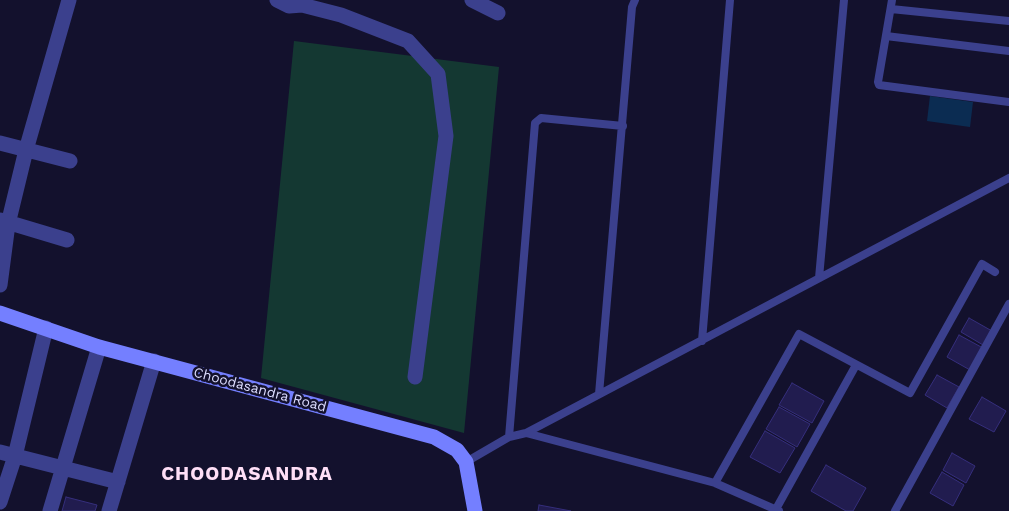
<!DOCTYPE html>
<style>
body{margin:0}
canvas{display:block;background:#13112d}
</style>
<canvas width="1009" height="511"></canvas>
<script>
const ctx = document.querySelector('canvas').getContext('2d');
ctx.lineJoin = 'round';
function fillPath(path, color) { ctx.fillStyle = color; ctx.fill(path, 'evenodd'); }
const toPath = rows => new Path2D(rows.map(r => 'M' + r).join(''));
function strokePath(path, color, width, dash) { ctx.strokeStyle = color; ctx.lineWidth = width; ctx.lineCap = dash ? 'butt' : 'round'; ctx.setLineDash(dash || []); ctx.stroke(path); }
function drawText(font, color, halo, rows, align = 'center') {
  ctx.font = font + ' "Work Sans",sans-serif'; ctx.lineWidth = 5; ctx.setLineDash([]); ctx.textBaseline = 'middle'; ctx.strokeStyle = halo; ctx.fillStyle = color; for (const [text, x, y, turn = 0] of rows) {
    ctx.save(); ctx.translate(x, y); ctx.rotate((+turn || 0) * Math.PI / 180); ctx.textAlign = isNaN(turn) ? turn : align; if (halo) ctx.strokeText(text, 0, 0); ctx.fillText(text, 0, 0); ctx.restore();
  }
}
fillPath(toPath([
 [294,41,499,67,464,433,261,378]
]), '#143832');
fillPath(toPath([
 [930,96,973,102,970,127,927,121]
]), '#0b2c52');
const building = toPath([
 [969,318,992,331,983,345,961,332,969,318],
 [959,335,983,348,970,370,947,357,959,335],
 [937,375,959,387,947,408,925,395,937,375],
 [792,383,824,401,812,423,779,405,792,383],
 [982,397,1006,411,994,432,969,419,982,397],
 [779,407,810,424,797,447,766,429,779,407],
 [765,431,795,448,780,473,750,457,765,431],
 [952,453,975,466,966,483,943,470,952,453],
 [826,465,866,488,853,511,846,511,811,491,826,465],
 [942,472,964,485,953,506,930,493,942,472],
 [66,497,97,505,95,511,62,511,66,497],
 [539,505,571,511,538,511,539,505]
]);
fillPath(building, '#211c4f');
strokePath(building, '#352e7c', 1);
strokePath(toPath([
 [892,0,878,82,879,85,1009,102],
 [891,9,1009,21],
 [886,36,1009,51],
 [819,278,844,0],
 [702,341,730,0],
 [599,394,632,7,635,0],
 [526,433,715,483,779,511],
 [509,437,535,123,541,118,623,126],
 [466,462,509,437,526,433,1009,178],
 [715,483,799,334,910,393,982,264,995,272],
 [776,509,856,365],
 [895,511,1009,304]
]), '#3b408d', 8);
strokePath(toPath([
 [277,0,289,6,302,5,341,15,408,41,438,74,446,136,415,377],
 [472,0,498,13],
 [0,143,70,161],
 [0,220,67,240],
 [0,285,8,224,26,150,69,0],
 [0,452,118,482],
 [0,502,15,456,46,328],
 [50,511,99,347],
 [109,511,154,361]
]), '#3b408d', 15);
strokePath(toPath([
 [0,313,99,347,434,437,457,450,466,462,475,511]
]), '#747fff', 15);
drawText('14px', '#ddf', '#13112d', [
 ["Choodasandra Road",260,390,15]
]);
ctx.letterSpacing = '1px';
drawText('bold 19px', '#ffdff7', '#13112d', [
 ["CHOODASANDRA",247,474]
]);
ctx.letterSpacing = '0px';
</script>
